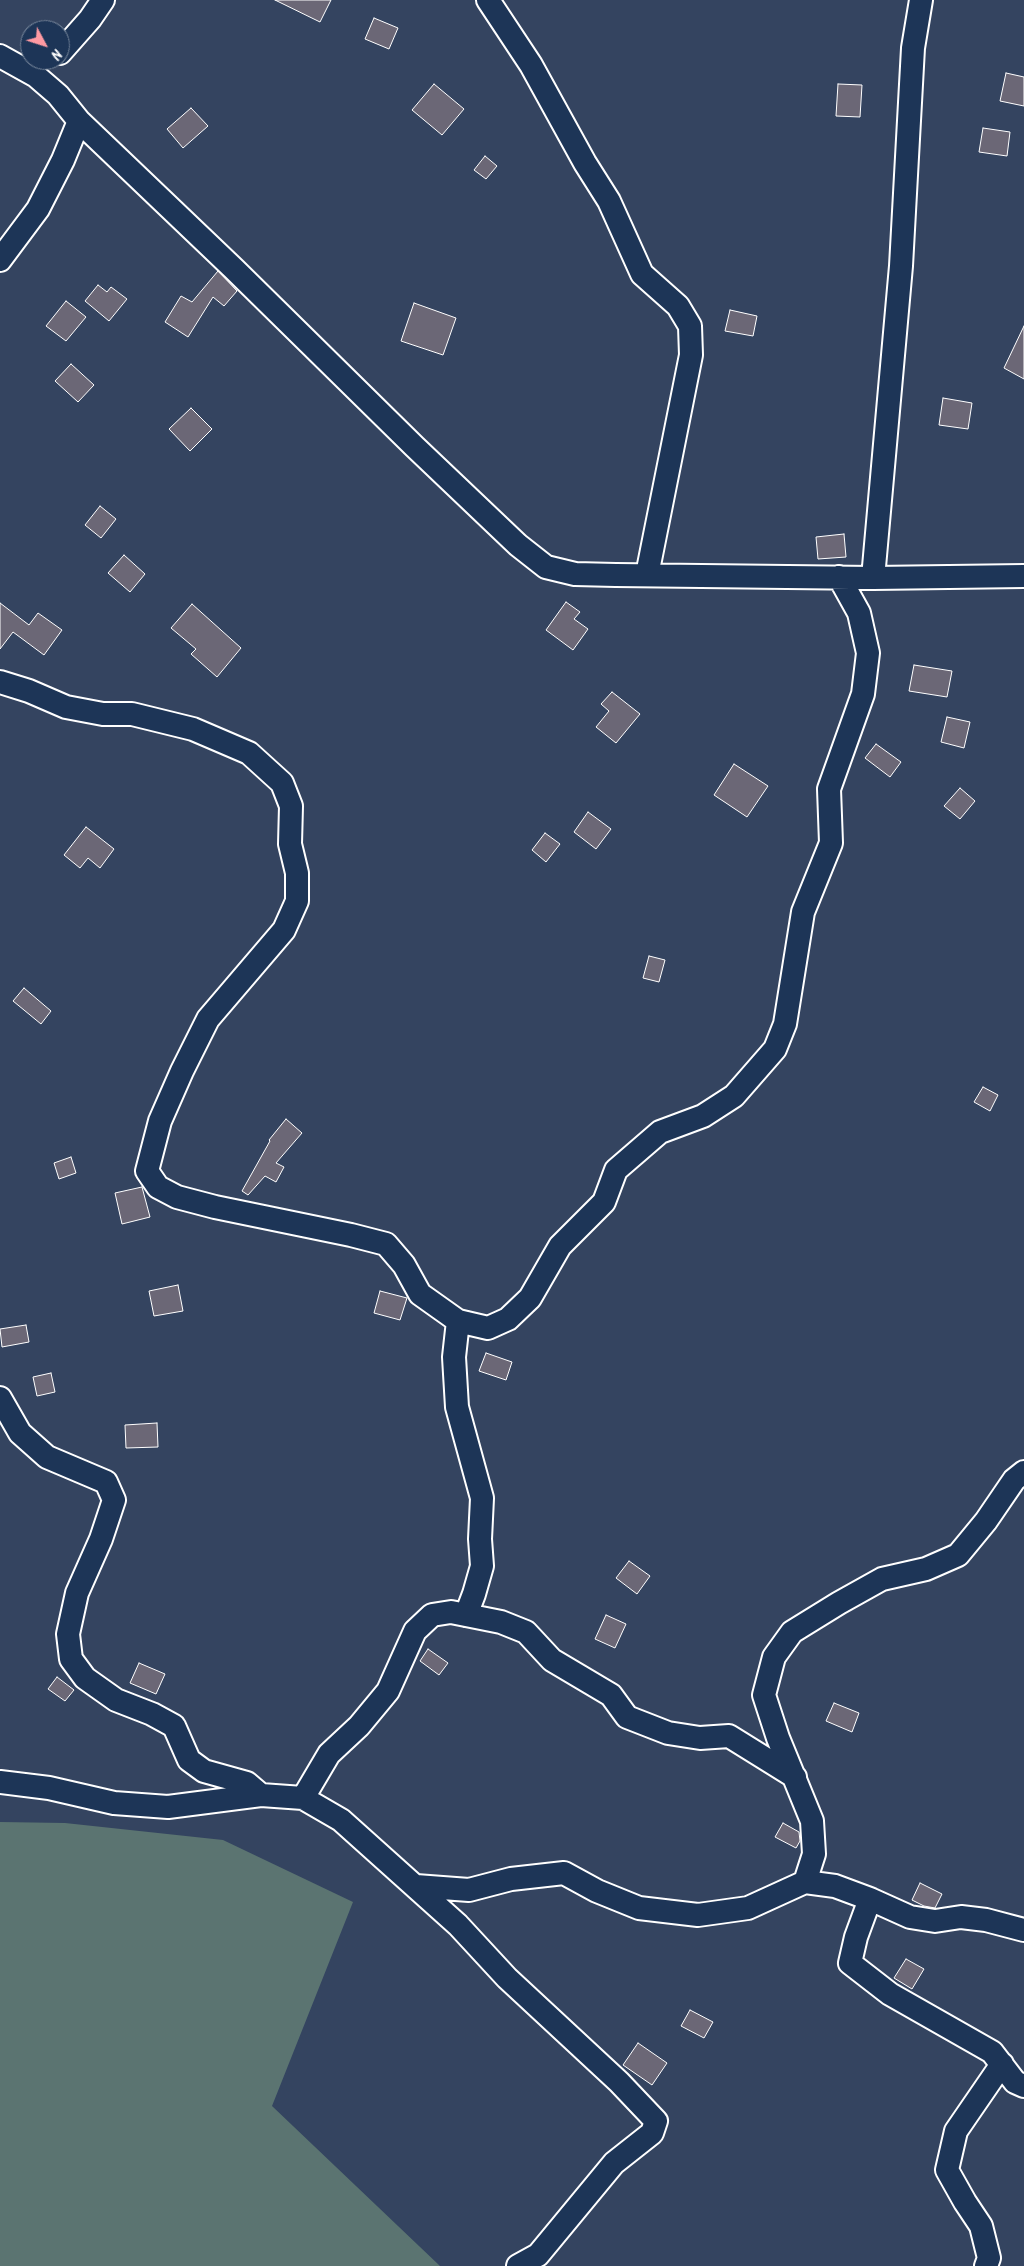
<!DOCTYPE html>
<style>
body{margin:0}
#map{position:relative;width:1024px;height:2266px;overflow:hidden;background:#344460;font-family:Kalam,sans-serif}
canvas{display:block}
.north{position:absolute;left:20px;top:20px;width:50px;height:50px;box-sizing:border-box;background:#1d3557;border:1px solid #77869a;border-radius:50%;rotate:130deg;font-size:14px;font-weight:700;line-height:20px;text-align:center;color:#fff}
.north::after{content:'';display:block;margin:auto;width:18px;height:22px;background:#ff9aa2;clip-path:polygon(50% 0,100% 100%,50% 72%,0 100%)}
</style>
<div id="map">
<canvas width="1024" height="2266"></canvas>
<div class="north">N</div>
</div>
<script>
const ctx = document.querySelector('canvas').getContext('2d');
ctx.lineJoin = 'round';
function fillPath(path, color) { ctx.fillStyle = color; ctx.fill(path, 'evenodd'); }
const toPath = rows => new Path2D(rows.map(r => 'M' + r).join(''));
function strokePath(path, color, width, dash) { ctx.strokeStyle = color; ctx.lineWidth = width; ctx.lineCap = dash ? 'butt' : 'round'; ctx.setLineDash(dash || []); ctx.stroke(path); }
fillPath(toPath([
 [0,1822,65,1823,223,1840,353,1902,272,2106,440,2266,0,2266]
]), '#5b7471');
const building = toPath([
 [275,0,331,0,320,22,275,0],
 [374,18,398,28,389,49,365,39,374,18],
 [1006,73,1024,77,1024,106,1000,101,1006,73],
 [434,84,464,109,442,135,412,110,434,84],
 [838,84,862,85,860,117,836,116,838,84],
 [191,108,208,126,183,148,167,129,191,108],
 [983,128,1010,132,1007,156,979,152,983,128],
 [485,156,497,166,486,179,474,170,485,156],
 [218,271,237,291,224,306,213,297,188,337,165,322,181,296,192,302,218,271],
 [98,285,107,292,111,287,127,299,109,321,85,301,98,285],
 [66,301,86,317,66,341,46,326,66,301],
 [414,303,456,318,443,355,401,341,414,303],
 [730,310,757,316,753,336,725,331,730,310],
 [1024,326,1024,379,1004,368,1024,326],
 [71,364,94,385,78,402,55,381,71,364],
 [943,398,972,403,968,429,939,425,943,398],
 [191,408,212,429,190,451,169,429,191,408],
 [100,506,116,519,101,538,85,525,100,506],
 [844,534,846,557,818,559,816,537,844,534],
 [124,555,145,574,130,592,108,573,124,555],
 [566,602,580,612,574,619,588,629,573,650,546,630,566,602],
 [0,603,29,625,38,613,62,630,44,655,13,632,0,649,0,603],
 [192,604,241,648,217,677,191,654,196,649,171,628,192,604],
 [914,665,952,671,947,697,909,691,914,665],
 [612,692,640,714,616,743,596,727,609,711,601,704,612,692],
 [947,717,970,722,964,748,941,742,947,717],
 [876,744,901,762,890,777,865,758,876,744],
 [734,764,768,786,747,817,714,795,734,764],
 [960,788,975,801,960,819,944,806,960,788],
 [588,812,611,829,596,849,574,832,588,812],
 [86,827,114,849,100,868,88,858,80,868,64,855,86,827],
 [545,833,560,844,546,862,532,850,545,833],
 [649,956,665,960,659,982,643,978,649,956],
 [24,988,51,1011,41,1024,13,1001,24,988],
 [983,1087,998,1095,990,1111,974,1102,983,1087],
 [286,1119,302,1133,276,1163,284,1167,276,1182,265,1176,248,1195,242,1191,270,1141,269,1140,286,1119],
 [71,1157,76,1173,59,1179,54,1163,71,1157],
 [142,1187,150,1217,122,1224,115,1193,142,1187],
 [178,1285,183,1311,154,1316,149,1291,178,1285],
 [380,1291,407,1298,400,1320,374,1313,380,1291],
 [26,1325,29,1342,2,1347,0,1329,26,1325],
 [486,1353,512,1362,506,1380,479,1371,486,1353],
 [51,1373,55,1392,37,1396,33,1377,51,1373],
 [157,1423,158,1447,126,1448,125,1425,157,1423],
 [629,1561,650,1576,637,1594,616,1578,629,1561],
 [606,1615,626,1624,615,1648,595,1639,606,1615],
 [428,1649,448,1663,439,1675,420,1661,428,1649],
 [139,1663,165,1674,156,1694,130,1683,139,1663],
 [57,1677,74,1690,65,1701,48,1689,57,1677],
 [834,1703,859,1713,852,1732,826,1721,834,1703],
 [783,1823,799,1832,800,1841,796,1848,775,1837,783,1823],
 [920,1883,942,1894,935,1908,924,1906,912,1900,920,1883],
 [906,1959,924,1969,912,1989,894,1978,906,1959],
 [690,2010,713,2022,704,2038,681,2026,690,2010],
 [638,2043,667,2063,652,2085,623,2065,638,2043]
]);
fillPath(building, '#6b6776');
strokePath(building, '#fff', 1);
const minor = toPath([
 [488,0,531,65,585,163,609,201,642,274,678,306,690,326,691,355,647,575],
 [60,53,90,19,103,0],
 [0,56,36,76,58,95,79,121,234,269,415,447,518,545,546,567,575,574,616,575,873,578,1024,576],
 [0,260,38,209,63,160,79,121],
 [873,578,901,266,913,48,921,0],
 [0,682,29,691,66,707,103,714,132,714,193,729,249,753,282,783,291,806,290,844,297,873,297,901,284,930,208,1019,182,1071,160,1121,147,1171,158,1187,177,1197,215,1207,351,1235,386,1244,404,1265,420,1294,458,1321,488,1328,508,1319,530,1298,560,1246,604,1202,616,1170,660,1132,703,1116,734,1096,775,1049,785,1024,803,912,831,843,829,789,863,694,868,653,859,613,839,577],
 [458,1321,454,1357,457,1407,482,1498,480,1539,482,1566,474,1594,466,1615],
 [0,1398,20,1433,47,1457,106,1482,114,1500,101,1539,77,1593,68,1634,71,1659,85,1678,116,1700,152,1714,174,1726,189,1760,204,1771,247,1783,261,1795],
 [0,1782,49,1788,114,1803,168,1807,261,1795,303,1798,341,1820,458,1925,507,1978,619,2082,656,2121,652,2133,614,2163,538,2255,518,2266],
 [303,1798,329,1754,359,1726,388,1691,415,1631,432,1615,451,1612,501,1622,526,1632,552,1660,611,1695,627,1717,668,1733,700,1738,729,1736,795,1777],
 [805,1882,814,1854,812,1821,778,1738,764,1695,774,1657,792,1632,839,1603,882,1579,926,1569,958,1555,986,1521,1014,1480,1024,1472],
 [416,1886,469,1890,511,1879,564,1873,597,1891,639,1908,698,1915,748,1908,805,1882,835,1886,870,1899,910,1917,935,1921,961,1917,986,1920,1024,1930],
 [870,1899,856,1937,850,1963,890,1994,992,2052,1015,2082,1024,2086],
 [986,2266,989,2258,981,2226,965,2202,947,2170,956,2131,1002,2064]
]);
strokePath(minor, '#fff', 26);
strokePath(minor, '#1d3557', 22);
</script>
